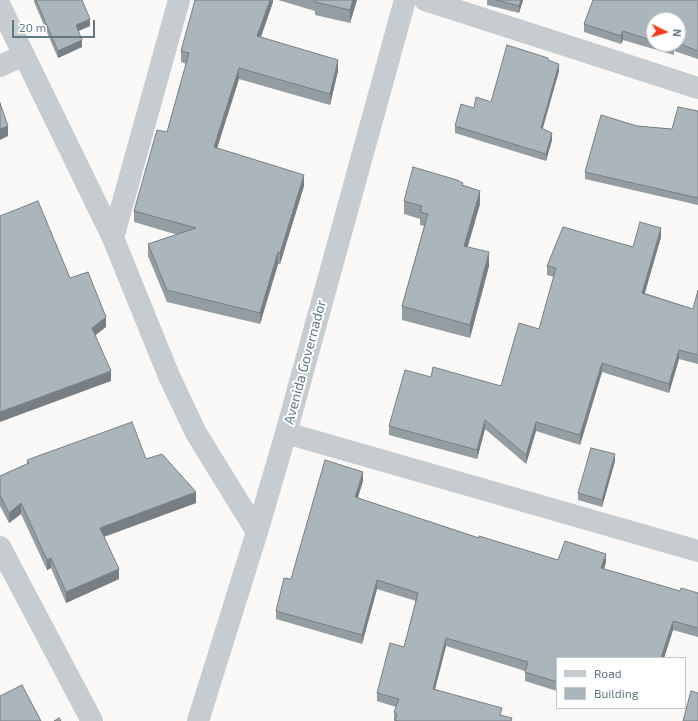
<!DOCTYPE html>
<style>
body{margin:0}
#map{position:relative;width:698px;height:721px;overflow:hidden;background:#faf9f7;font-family:"Exo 2",sans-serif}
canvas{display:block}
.legend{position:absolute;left:556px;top:657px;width:130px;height:52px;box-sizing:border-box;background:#fff;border:1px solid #c0c9ce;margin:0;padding:5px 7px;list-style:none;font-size:12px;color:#617985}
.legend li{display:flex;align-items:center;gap:8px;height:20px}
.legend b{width:20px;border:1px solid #c0c9ce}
.north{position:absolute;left:646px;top:12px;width:40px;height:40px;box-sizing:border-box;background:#fff;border:1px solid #c0c9ce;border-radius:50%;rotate:95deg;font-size:11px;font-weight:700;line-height:16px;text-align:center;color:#617985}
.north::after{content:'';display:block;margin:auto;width:14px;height:18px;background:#f53b1c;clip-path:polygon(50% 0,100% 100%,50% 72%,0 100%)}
.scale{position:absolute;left:12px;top:20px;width:83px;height:18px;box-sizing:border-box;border:2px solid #617985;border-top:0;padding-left:5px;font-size:12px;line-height:14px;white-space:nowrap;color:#617985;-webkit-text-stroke:3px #fff;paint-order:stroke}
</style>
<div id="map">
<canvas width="698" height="721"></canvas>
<ul class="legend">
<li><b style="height:5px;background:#c6cccf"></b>Road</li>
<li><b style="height:11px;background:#abb6bc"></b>Building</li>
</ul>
<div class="north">N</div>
<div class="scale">20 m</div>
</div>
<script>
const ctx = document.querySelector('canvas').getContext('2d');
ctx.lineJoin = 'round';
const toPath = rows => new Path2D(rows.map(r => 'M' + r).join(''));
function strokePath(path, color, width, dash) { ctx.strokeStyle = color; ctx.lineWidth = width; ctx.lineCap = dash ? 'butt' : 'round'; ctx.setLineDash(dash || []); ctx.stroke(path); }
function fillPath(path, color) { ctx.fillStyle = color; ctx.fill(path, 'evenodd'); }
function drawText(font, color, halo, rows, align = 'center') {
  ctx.font = font + ' "Exo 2",sans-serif'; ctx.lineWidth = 4; ctx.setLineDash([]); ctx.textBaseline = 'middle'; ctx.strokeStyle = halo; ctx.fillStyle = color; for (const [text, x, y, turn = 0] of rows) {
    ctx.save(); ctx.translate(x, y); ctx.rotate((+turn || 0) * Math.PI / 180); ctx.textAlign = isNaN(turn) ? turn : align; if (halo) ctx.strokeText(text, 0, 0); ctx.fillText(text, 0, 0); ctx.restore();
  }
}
strokePath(toPath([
 [425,0,698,88],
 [0,6,113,238,169,376,196,433,257,532],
 [0,66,24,55],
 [113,238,179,0],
 [286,433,698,551],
 [0,547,92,721],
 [198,721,257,532,286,433,405,0]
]), '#c6cccf', 22);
fillPath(toPath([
 [34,0,82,0,90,26,78,31,82,47,58,58,34,2],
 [273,0,273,2,261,37,338,71,330,105,239,79,217,148,304,186,280,264,278,264,260,324,167,302,148,256,148,244,178,235,134,222,134,211,167,132,186,64,181,62,181,51],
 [278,0,357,0,350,23,315,15,315,11],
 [487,0,523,0,519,13,487,5],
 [698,0,698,59,674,51,674,55,623,40,621,44,584,32,584,24],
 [654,20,678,20,678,44,654,44],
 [548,60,559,71,542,129,552,140,546,161,455,133,455,126,474,108,491,102],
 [698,111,698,205,585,179,585,172,637,126,672,129],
 [463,185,480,204,467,247,489,266,470,338,402,320,402,306,424,226,420,225,420,219,404,214,404,201],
 [661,237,645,293,693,309,698,290,698,364,679,359,669,393,602,372,580,445,536,431,526,464,485,429,477,459,389,435,389,426,431,377,501,386,539,329,554,277,547,275,547,266,633,247],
 [146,459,196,503,104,537,119,579,66,603,51,568,47,570,21,514,9,523,0,506,0,476,27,464,27,460],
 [615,461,602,507,578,500,578,493],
 [363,481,358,498,479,538,558,560,606,562,604,569,680,591,698,593,698,637,673,630,664,658,557,658,557,691,525,681,525,671,446,646,435,689,502,716,512,721,394,721,394,712,396,707,377,701,377,693,404,647,416,601,377,589,362,644,276,619,276,611,291,579]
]), '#939da2');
fillPath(toPath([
 [270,0,273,0,273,2,257,48,257,36],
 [353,0,357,0,350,23,350,10],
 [521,0,523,0,519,13,519,6],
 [90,19,90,26,76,32,76,25],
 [623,31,623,40,621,44,621,36],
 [82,40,82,47,58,58,58,51],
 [338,60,338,71,330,105,330,94],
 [559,64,559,71,541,135,541,128],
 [239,68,239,79,214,158,214,147],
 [8,126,8,136,0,140,0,129],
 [552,133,552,140,546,161,546,154],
 [304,175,304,186,280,264,280,253],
 [480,191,480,204,464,260,464,246],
 [661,228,661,237,642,302,642,293],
 [278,252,278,264,260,324,260,313],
 [489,252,489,266,470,338,470,325],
 [106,317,106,327,92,338,92,328],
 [679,350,679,359,669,393,669,384],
 [602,363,602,372,580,445,580,435],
 [111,371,111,381,0,422,0,412],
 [485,420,485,429,477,459,477,450],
 [536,422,536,431,526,464,526,455],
 [615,454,615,461,602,507,602,500],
 [363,472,363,481,355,506,355,497],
 [196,492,196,503,100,538,100,528],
 [21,503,21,514,9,523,9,513],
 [606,554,606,562,601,577,601,568],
 [51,558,51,568,47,570,47,560],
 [119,569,119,579,66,603,66,592],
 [377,580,377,589,362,644,362,635],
 [673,621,673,630,664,658,661,658],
 [446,638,446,646,433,697,433,689]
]), '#787f84');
const building = toPath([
 [36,0,82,0,90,19,76,25,82,40,58,51,36,0],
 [195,0,270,0,257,36,338,60,330,94,239,68,214,147,304,175,280,253,278,252,260,313,167,290,148,244,196,228,134,211,157,130,167,132,189,53,181,51,195,0],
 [316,0,353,0,350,10,315,2,316,0],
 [496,0,521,0,519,6,496,0],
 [593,0,698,0,698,51,678,43,678,20,654,20,654,41,623,31,621,36,584,24,593,0],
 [666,44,674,44,674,46,666,44],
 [507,45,548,58,548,60,559,64,541,128,552,133,546,154,455,126,461,104,474,108,476,97,491,102,507,45],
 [0,103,8,126,0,129,0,103],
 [678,107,698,111,698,198,585,172,601,115,637,126,672,129,678,107],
 [413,167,457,180,463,183,462,185,480,191,464,246,489,252,470,325,402,306,428,214,420,212,422,206,404,201,413,167],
 [38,201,70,278,88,272,106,317,92,328,111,371,0,412,0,216,38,201],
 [640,222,661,228,642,293,693,309,698,290,698,355,679,350,669,384,602,363,580,435,536,422,526,455,485,420,477,450,389,426,405,370,431,377,433,367,501,386,519,323,539,329,556,268,547,266,563,227,633,247,640,222],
 [132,422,146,459,162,454,196,492,100,528,119,569,66,592,51,558,47,560,21,503,9,513,0,495,0,476,29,463,27,460,132,422],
 [591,448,615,454,602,500,578,493,591,448],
 [325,460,363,472,355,497,479,538,479,536,558,560,565,541,606,554,601,568,680,591,681,588,698,593,698,628,673,621,661,658,557,658,557,682,525,672,528,662,446,638,433,689,502,708,500,715,512,718,511,721,398,721,395,720,397,714,394,712,399,699,377,693,390,643,404,647,418,593,377,580,362,635,276,611,284,578,291,579,325,460],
 [22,685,41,721,0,721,0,696,22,685],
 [691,691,698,693,698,721,683,721,691,691],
 [59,718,61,721,54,721,59,718]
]);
fillPath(building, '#abb6bc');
strokePath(building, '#787f84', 1);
drawText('14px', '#617985', '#fff', [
 ["Avenida Governador",305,362,-75]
]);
</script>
